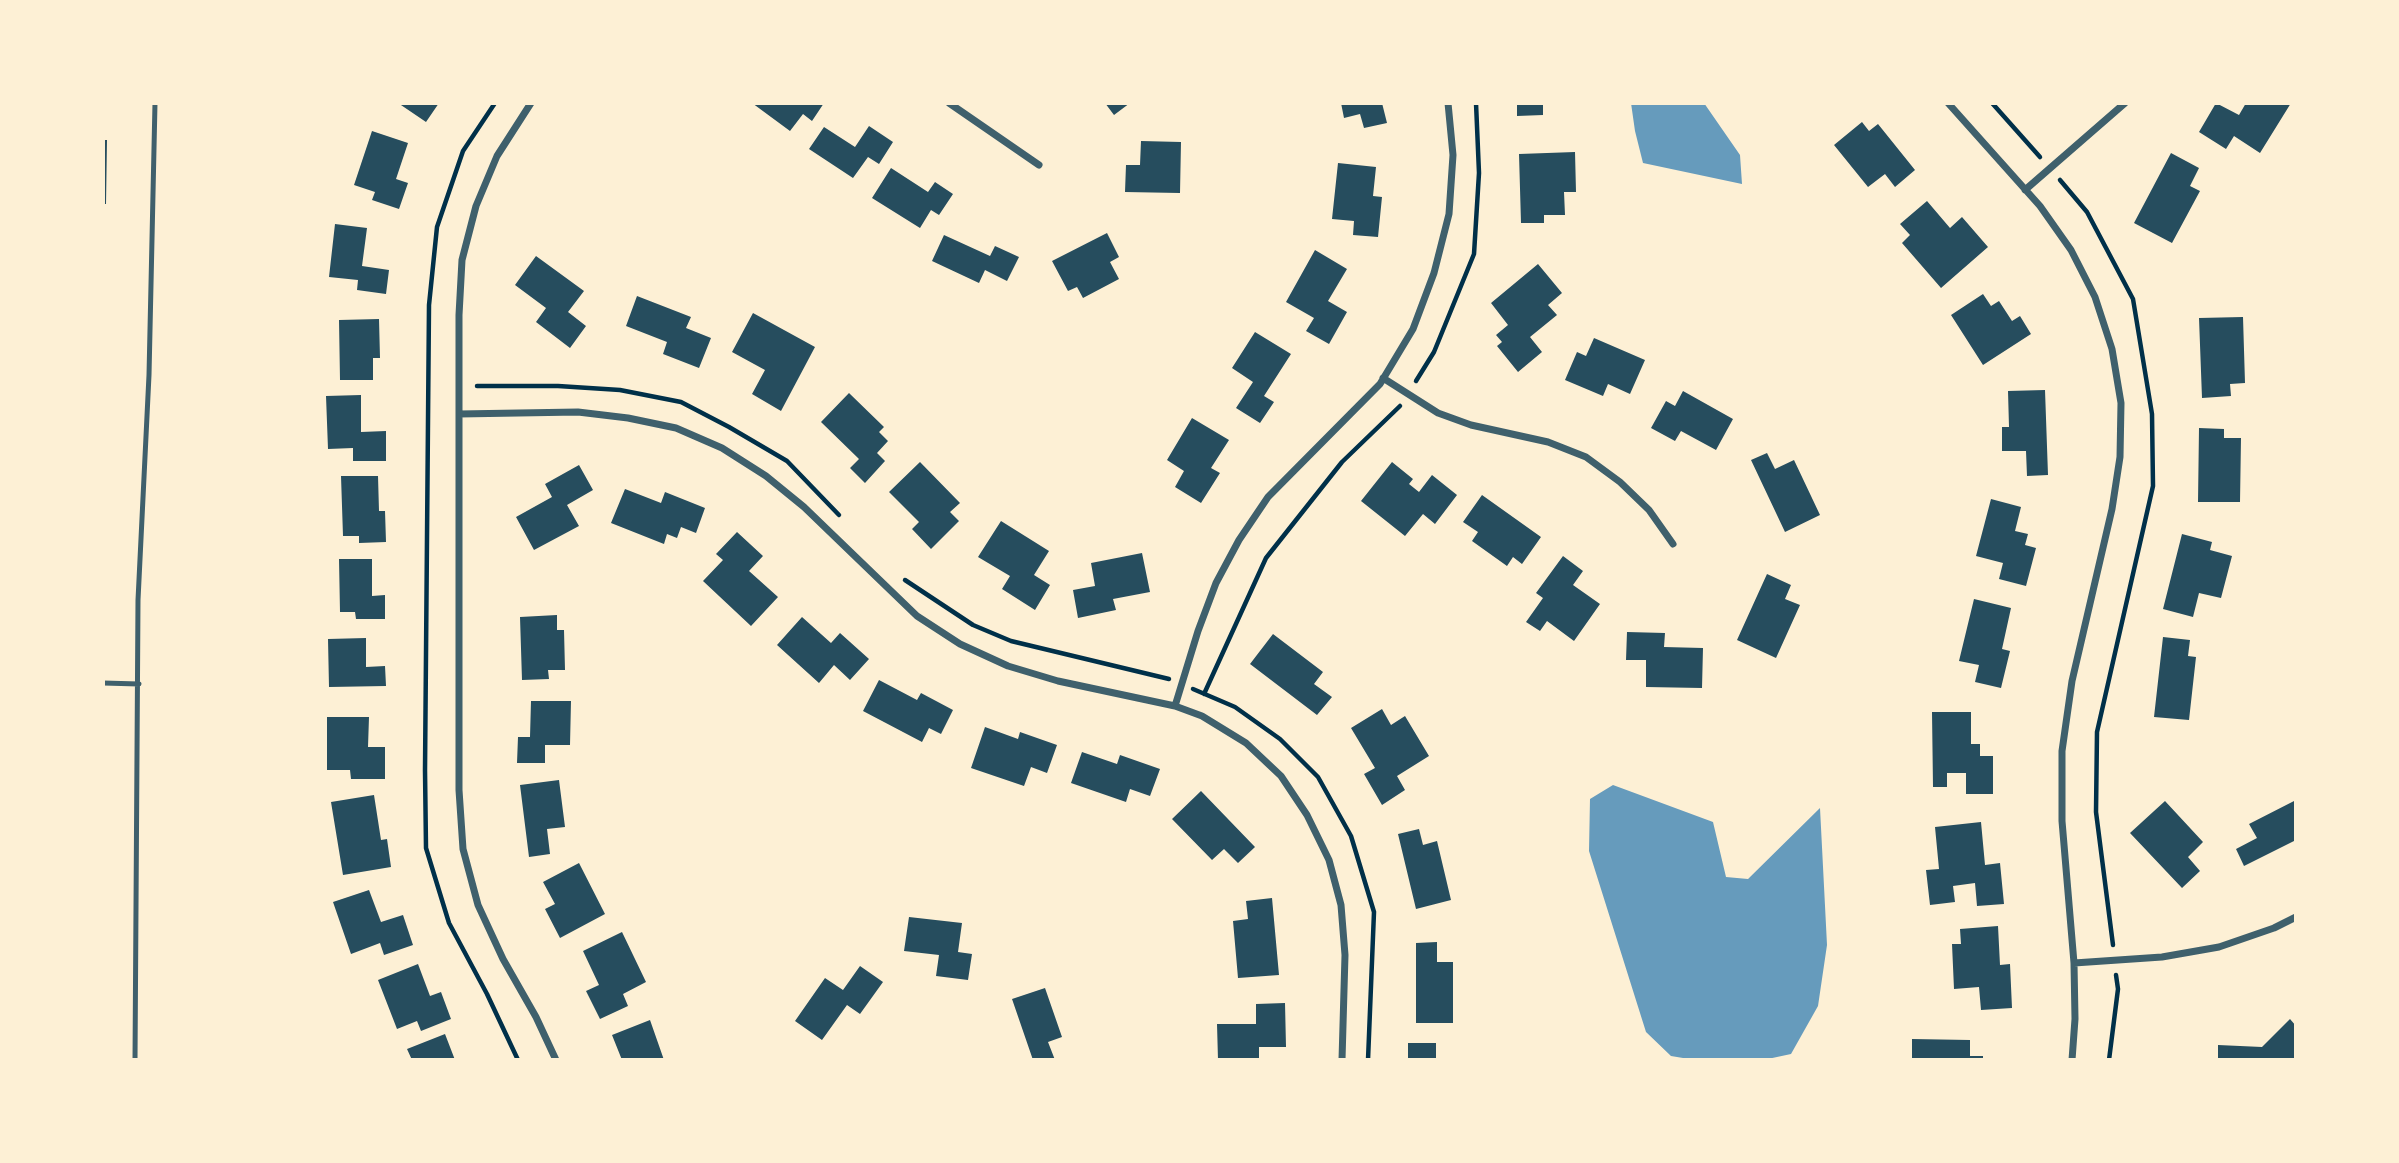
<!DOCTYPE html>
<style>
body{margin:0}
#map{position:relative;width:2399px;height:1163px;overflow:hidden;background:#fdf0d5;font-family:Karla,sans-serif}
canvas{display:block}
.frame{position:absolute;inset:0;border:105px solid #fdf0d5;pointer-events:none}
</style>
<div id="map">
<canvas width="2399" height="1163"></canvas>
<div class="frame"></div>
</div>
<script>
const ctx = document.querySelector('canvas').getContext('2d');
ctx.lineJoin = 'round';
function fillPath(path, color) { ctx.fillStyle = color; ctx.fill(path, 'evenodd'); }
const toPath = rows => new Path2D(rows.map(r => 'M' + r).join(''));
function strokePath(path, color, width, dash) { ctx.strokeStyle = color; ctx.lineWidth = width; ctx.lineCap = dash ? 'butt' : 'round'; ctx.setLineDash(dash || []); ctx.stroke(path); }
fillPath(toPath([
 [1631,103,1704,103,1740,155,1742,184,1643,163,1635,131],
 [1613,785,1713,822,1726,877,1748,879,1820,808,1827,945,1818,1006,1791,1054,1763,1060,1695,1060,1671,1056,1646,1032,1589,851,1590,799]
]), '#669bbc');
fillPath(toPath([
 [398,103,439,103,426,122],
 [752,103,824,103,812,121,803,114,790,131],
 [1105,103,1130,103,1114,115],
 [1341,103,1382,103,1387,123,1364,128,1360,114,1344,118],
 [1517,103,1543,103,1543,115,1517,116],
 [2216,103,2239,115,2246,103,2291,103,2260,153,2234,136,2226,149,2199,132],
 [1862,122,1869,131,1878,124,1915,170,1895,187,1885,174,1868,187,1834,145],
 [869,126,893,142,879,164,868,157,853,178,809,149,824,127,855,147],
 [372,131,408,143,396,179,408,183,399,209,372,200,375,192,354,185],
 [103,140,107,140,106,204,103,204],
 [1141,141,1181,142,1180,193,1125,192,1126,165,1140,165],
 [1575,152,1576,192,1564,192,1565,215,1544,215,1544,223,1521,223,1519,154],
 [2171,153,2199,168,2190,186,2200,191,2172,243,2134,223],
 [1338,163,1376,167,1373,196,1382,197,1378,237,1353,235,1354,221,1332,219],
 [891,168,928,192,935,182,953,194,939,215,931,210,920,228,872,198],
 [1927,201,1950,228,1962,217,1988,247,1941,288,1902,243,1910,235,1900,224],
 [335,224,367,228,362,266,389,270,386,294,357,290,358,280,329,277],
 [1107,233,1119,257,1110,262,1119,279,1083,298,1077,287,1068,291,1052,261],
 [944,235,990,256,995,246,1019,257,1007,281,985,270,979,283,932,261],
 [1315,250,1347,269,1328,301,1347,312,1329,344,1306,331,1314,318,1286,302],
 [536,256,584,291,568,312,586,326,570,348,536,322,546,308,515,285],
 [1538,264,1562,293,1548,305,1557,315,1530,337,1542,352,1518,372,1497,346,1502,342,1496,335,1508,325,1491,303],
 [1983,294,1991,306,1999,301,2012,321,2020,316,2031,334,1983,365,1951,315],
 [637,296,691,317,686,328,711,338,699,368,663,354,667,342,626,326],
 [753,313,815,347,781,411,752,394,765,370,732,352],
 [2243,317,2245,383,2230,384,2231,396,2202,398,2199,318],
 [379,319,380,358,373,358,373,380,340,380,339,320],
 [1255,332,1291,354,1264,396,1274,402,1260,423,1236,408,1253,382,1232,368],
 [1594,338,1645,360,1630,394,1608,384,1603,396,1565,380,1577,352,1586,356],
 [2045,390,2048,475,2027,476,2026,451,2002,451,2002,427,2009,427,2008,391],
 [1683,391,1733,419,1716,450,1681,431,1675,441,1651,428,1666,401,1675,406],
 [849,393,884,427,879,432,888,441,877,453,885,461,865,483,850,468,859,459,821,422],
 [361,395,361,432,386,431,386,461,353,461,353,448,328,449,326,396],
 [1192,418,1229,440,1211,468,1220,473,1201,503,1175,487,1184,471,1167,460],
 [2199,428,2224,429,2224,438,2241,438,2240,502,2198,502],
 [1767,453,1775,469,1794,460,1820,515,1785,532,1751,460],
 [920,462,960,503,950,512,959,521,931,549,912,529,919,522,889,492],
 [1392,462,1413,479,1409,484,1419,492,1432,475,1457,495,1435,524,1423,514,1405,536,1361,501],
 [579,465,593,490,567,505,579,526,534,550,516,517,552,497,545,484],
 [341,476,378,476,379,511,385,511,386,542,359,543,359,536,343,536],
 [625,489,661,503,665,492,705,508,696,533,681,527,677,538,667,534,664,544,611,523],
 [1482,495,1541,537,1522,564,1513,557,1507,566,1472,541,1478,532,1463,522],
 [1991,499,2021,507,2015,531,2028,534,2025,545,2036,548,2026,586,1999,579,2003,563,1976,556],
 [1001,521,1049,551,1034,575,1050,585,1035,610,1002,589,1010,576,978,557],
 [737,532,763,556,749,571,778,597,751,626,703,581,723,560,716,554],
 [2182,534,2212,542,2210,550,2232,556,2221,598,2199,593,2193,617,2163,609],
 [1142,553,1150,592,1113,599,1116,610,1078,618,1073,590,1095,586,1091,563],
 [1563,556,1583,571,1573,585,1600,604,1574,641,1547,621,1540,631,1526,622,1543,598,1536,593],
 [339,559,372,559,372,596,385,595,385,619,356,619,355,612,340,612],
 [1767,574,1791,585,1785,599,1800,605,1776,658,1737,640],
 [1974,599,2011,608,2002,649,2010,651,2001,688,1975,682,1979,665,1959,661],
 [557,615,557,630,564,630,565,670,548,670,549,679,522,680,520,617],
 [802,617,831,643,840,633,869,659,850,680,834,665,819,683,777,645],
 [1627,632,1665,633,1664,647,1703,648,1702,688,1646,687,1646,660,1626,660],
 [1273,634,1323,672,1314,684,1332,697,1317,715,1250,664],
 [2163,637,2190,640,2188,656,2196,657,2189,720,2154,717],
 [366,638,366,667,385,666,386,686,329,687,328,639],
 [879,680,917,700,921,693,953,710,941,734,929,728,922,742,863,711],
 [531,701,571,701,570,745,545,745,545,763,517,763,518,737,530,737],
 [1382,709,1391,725,1405,716,1429,756,1397,776,1405,790,1382,805,1364,774,1375,768,1351,728],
 [1932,712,1971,712,1971,744,1980,744,1980,756,1993,756,1993,794,1966,794,1966,773,1947,773,1947,787,1933,787],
 [327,717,369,717,368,747,385,747,385,779,351,779,350,770,327,770],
 [985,727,1018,739,1020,732,1057,745,1047,773,1031,767,1024,786,971,768],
 [1082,752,1117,764,1120,755,1160,769,1150,796,1130,789,1126,802,1071,783],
 [559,780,565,827,547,829,550,854,529,857,520,785],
 [1201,791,1255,847,1238,863,1224,849,1212,860,1172,819],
 [374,795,381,840,387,839,391,867,343,875,331,802],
 [2296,800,2296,840,2244,866,2236,849,2257,838,2249,824],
 [2165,801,2203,842,2188,857,2200,871,2182,888,2130,833],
 [1981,822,1985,865,2000,863,2004,904,1977,906,1975,883,1953,886,1955,902,1930,905,1926,870,1939,869,1935,827],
 [1419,829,1423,845,1437,841,1451,900,1416,909,1398,834],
 [579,863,605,914,560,938,545,909,555,904,543,882],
 [369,890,381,922,403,915,413,945,384,955,380,943,351,954,333,902],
 [1272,898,1279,975,1238,978,1233,921,1248,919,1246,901],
 [909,917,962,923,958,952,972,954,968,980,936,976,939,955,904,951],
 [1998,926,2000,965,2010,964,2012,1008,1981,1010,1979,987,1954,989,1952,944,1961,944,1960,929],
 [622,932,646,982,623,994,628,1006,600,1019,586,991,599,985,583,951],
 [1437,942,1437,962,1453,962,1453,1023,1416,1023,1416,943],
 [418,964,430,996,441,992,451,1019,421,1031,417,1021,397,1029,378,980],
 [860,966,883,982,860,1014,847,1005,822,1040,795,1021,825,978,843,990],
 [1045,988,1062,1037,1048,1042,1055,1060,1033,1060,1012,999],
 [1285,1003,1286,1047,1259,1047,1259,1060,1218,1060,1217,1024,1256,1024,1256,1004],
 [2290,1019,2296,1026,2296,1060,2218,1060,2218,1045,2262,1047],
 [650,1020,664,1060,622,1060,612,1035],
 [445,1034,455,1060,412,1060,407,1049],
 [1912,1039,1970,1040,1970,1056,1983,1056,1983,1060,1912,1060],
 [1408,1043,1436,1043,1436,1060,1408,1060]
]), '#264d5e');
strokePath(toPath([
 [495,103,463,151,437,227,429,305,425,770,426,848,449,923,487,994,518,1060],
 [1992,103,2040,157],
 [2060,180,2087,212,2133,299,2152,414,2153,486,2097,732,2096,812,2113,945],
 [1416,381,1434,352,1474,254,1479,173,1476,103],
 [477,386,558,386,620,390,681,402,729,427,787,461,839,515],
 [905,580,973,625,1011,641,1169,679],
 [1193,689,1235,707,1280,739,1318,777,1351,836,1374,912,1368,1060],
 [1204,694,1266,558,1342,462,1400,406],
 [2109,1060,2118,989,2116,975]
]), '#003049', 4.5);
strokePath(toPath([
 [103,683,139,684],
 [135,1060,138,600,149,375,155,103]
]), '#3f606c', 5);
strokePath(toPath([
 [531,103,497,156,476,206,462,260,459,315,459,790,463,849,478,905,503,959,536,1017,556,1060],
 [949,103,1039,165],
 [1948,103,2040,206,2071,250,2095,297,2112,349,2121,403,2120,457,2112,509,2072,681,2062,751,2062,821,2074,963,2075,1019,2072,1060],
 [2025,190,2125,103],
 [1383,378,1438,413,1471,425,1548,442,1586,457,1620,482,1649,510,1673,544],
 [459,414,578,412,628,418,676,428,722,448,766,476,804,507,917,616,960,644,1008,666,1058,681,1175,706,1202,716,1246,743,1281,776,1307,815,1329,860,1341,905,1345,955,1342,1060],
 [1175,706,1198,631,1216,583,1239,540,1268,497,1380,384,1413,329,1434,273,1449,214,1453,155,1448,103],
 [2074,963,2162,957,2219,947,2274,928,2296,917]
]), '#3f606c', 7);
</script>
